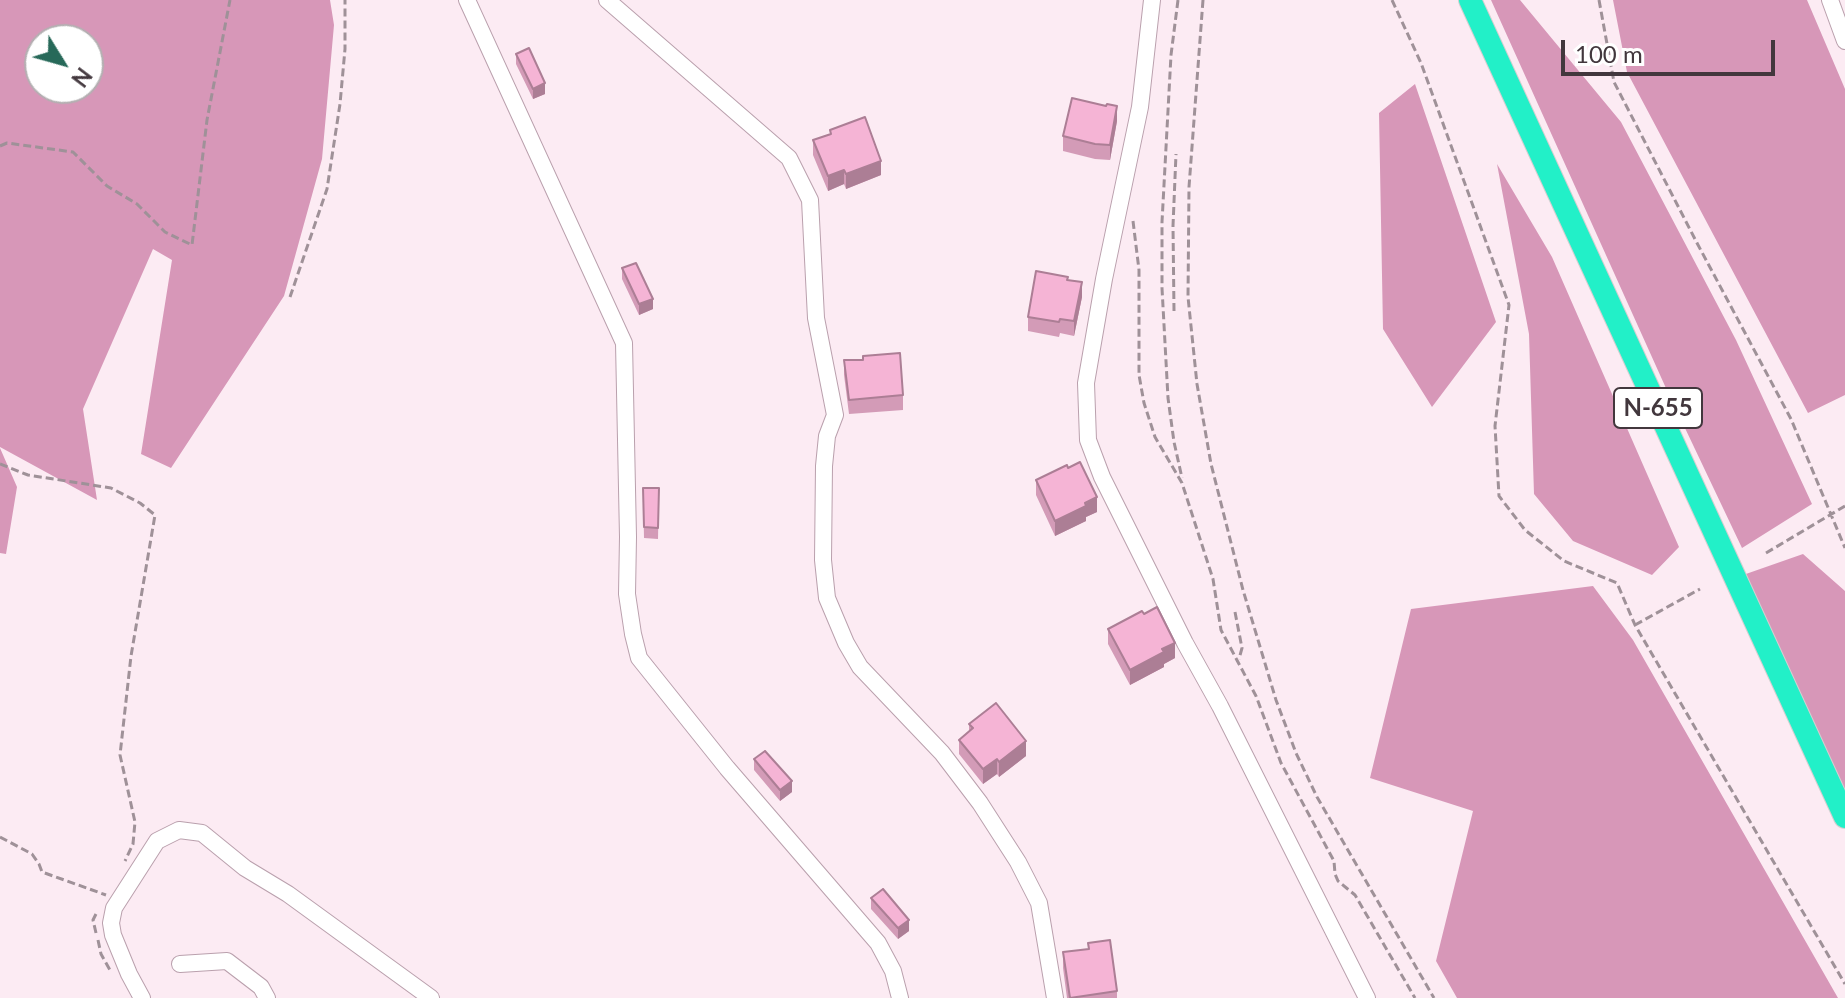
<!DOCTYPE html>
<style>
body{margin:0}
#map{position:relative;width:1845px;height:998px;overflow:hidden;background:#fcebf3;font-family:Lato,sans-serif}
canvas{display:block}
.north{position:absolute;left:24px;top:24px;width:80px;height:80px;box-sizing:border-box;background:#fff;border:2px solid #b3afb1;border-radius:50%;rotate:127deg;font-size:22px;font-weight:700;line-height:32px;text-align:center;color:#42373d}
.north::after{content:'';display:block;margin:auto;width:28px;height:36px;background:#276959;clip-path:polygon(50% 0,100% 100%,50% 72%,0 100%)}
.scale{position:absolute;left:1561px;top:40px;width:214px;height:36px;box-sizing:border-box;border:4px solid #42373d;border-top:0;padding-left:10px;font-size:24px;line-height:28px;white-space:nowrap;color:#42373d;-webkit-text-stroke:6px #fff;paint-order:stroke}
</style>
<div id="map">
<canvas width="1845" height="998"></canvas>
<div class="north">N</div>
<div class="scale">100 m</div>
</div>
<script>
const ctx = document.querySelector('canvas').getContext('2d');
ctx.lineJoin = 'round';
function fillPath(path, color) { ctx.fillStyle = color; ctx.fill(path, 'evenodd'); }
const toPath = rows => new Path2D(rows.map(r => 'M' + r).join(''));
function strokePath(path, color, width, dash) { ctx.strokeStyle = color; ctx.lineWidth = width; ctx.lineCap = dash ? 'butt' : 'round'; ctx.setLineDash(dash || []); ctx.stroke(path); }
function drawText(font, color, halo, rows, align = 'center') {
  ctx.font = font + ' Lato,sans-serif'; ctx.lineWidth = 7; ctx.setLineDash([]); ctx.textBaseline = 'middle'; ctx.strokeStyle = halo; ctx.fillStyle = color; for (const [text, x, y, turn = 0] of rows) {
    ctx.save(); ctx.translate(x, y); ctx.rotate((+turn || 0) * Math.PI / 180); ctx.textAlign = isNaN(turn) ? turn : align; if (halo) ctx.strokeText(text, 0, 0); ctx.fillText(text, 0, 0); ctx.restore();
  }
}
fillPath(toPath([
 [0,0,330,0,334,25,322,159,284,296,171,468,141,454,172,260,153,249,83,409,97,500,0,447],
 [40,40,88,40,88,88,40,88],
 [1491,0,1520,0,1621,122,1736,340,1812,504,1742,548,1665,386],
 [1613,0,1807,0,1845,89,1845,395,1808,413,1627,72],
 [1415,84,1496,322,1432,407,1383,329,1379,113],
 [1497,164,1552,257,1679,547,1652,575,1573,541,1534,494,1529,334],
 [0,448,17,487,6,554,0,553],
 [1803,554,1845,591,1845,790,1743,575],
 [1593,586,1633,640,1838,998,1457,998,1436,961,1473,811,1370,778,1411,609]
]), '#d797b8');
const minor = toPath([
 [467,0,624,343,628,537,627,594,633,634,639,658,727,768,878,943,893,971,900,998],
 [607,0,789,158,810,200,816,318,835,415,827,436,824,466,823,560,827,598,846,643,860,667,942,753,980,803,1018,862,1039,903,1055,998],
 [1152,0,1140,107,1104,279,1086,383,1088,440,1102,477,1185,643,1220,706,1367,998],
 [1830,0,1845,41],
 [180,964,227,961,261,987,267,998],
 [142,998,129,974,113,935,111,923,114,908,157,841,179,830,202,833,245,868,288,894,431,998]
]);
const highway = toPath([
 [1470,0,1845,817]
]);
strokePath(minor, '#baa0ad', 18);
strokePath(highway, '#d2cfd0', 24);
strokePath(toPath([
 [1178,0,1171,55,1162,222,1162,288,1168,398,1174,442,1182,478],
 [1203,0,1189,187,1188,297,1197,384,1211,464,1243,590,1276,700,1296,753,1317,797,1434,998],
 [1392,0,1421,63,1509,305,1495,426,1499,496,1525,530,1564,561,1617,583,1635,625,1845,984],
 [1599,0,1614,82,1697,243,1791,419,1845,548],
 [0,146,7,143,73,152,107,186,137,204,165,232,192,245,207,120,230,0],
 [1133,221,1139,270,1139,375,1144,403,1155,437,1182,483,1213,579,1221,630,1256,696,1281,763,1334,861,1335,874,1338,881,1355,895,1415,998],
 [290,297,327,189,340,104,345,49,345,0],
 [1174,311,1173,226,1176,154],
 [0,464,28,475,111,488,140,503,155,515,131,656,120,755,135,822,133,844,125,861],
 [1766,553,1845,506],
 [1235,612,1242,648,1239,659],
 [1635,625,1700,589],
 [0,837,32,854,39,864,42,872,106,895],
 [96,933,93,920,96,914],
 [98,940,101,954,110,970]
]), '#9f9198', 3, [8, 4]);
strokePath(minor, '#fff', 16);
strokePath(highway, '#22f0c8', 22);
fillPath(toPath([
 [516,54,545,94,533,99,516,64],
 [1117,121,1110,160,1095,159,1063,151,1063,136],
 [830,130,881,175,846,189,844,184,828,191,813,155,813,140,830,134],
 [622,268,653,309,639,315,622,279],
 [1068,280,1082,297,1074,336,1060,333,1059,337,1028,331,1028,317],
 [844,360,903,395,903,410,849,414,844,375],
 [1036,480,1097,512,1086,517,1086,521,1055,536,1036,495],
 [643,488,659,488,658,539,644,538],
 [1108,629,1175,658,1164,664,1164,667,1130,685,1108,644],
 [969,724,1026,756,999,777,997,774,983,784,959,754,959,740,969,731],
 [754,759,792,792,780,801,754,770],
 [871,898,909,931,898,939,871,909],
 [1088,943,1117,991,1117,998,1067,998,1063,968,1063,952,1088,949]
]), '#d39bb7');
fillPath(toPath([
 [545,83,545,94,533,99,533,89],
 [1117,106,1117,121,1110,160,1110,145],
 [881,161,881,175,846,189,846,174],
 [844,170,844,184,828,191,828,176],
 [1082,282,1082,297,1074,336,1074,321],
 [653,299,653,309,639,315,639,304],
 [1097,497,1097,512,1086,517,1086,521,1055,536,1055,521],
 [1175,643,1175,658,1164,664,1164,667,1130,685,1130,670,1162,649],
 [1026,741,1026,756,999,777,999,762],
 [997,759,997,774,983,784,983,769],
 [792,781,792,792,780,801,780,790],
 [909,920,909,931,898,939,898,928]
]), '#ac7e95');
const building = toPath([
 [529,48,545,83,533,89,516,54,529,48],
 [1072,98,1106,106,1107,104,1117,106,1110,145,1095,144,1063,136,1072,98],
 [865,117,881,161,846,174,844,170,828,176,813,140,831,134,830,130,865,117],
 [636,263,653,299,639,304,622,268,636,263],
 [1036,271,1068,277,1067,280,1082,282,1074,321,1060,319,1059,322,1028,317,1036,271],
 [900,353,903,395,849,400,844,360,863,360,863,356,900,353],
 [1080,462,1097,497,1085,503,1086,506,1055,521,1036,480,1067,465,1068,468,1080,462],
 [643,488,659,488,658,528,644,527,643,488],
 [1157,607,1175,643,1162,649,1164,652,1130,670,1108,629,1142,611,1144,614,1157,607],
 [996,703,1026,741,999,762,997,759,983,769,959,740,973,728,969,724,996,703],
 [765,751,792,781,780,790,754,759,765,751],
 [883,889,909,920,898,928,871,898,883,889],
 [1110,940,1117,991,1070,998,1063,952,1089,949,1088,943,1110,940]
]);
fillPath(building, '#f5b4d5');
strokePath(building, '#ac7e95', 2);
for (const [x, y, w] of [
 [1658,408,88]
]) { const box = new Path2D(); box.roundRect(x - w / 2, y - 20, w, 40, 6); ctx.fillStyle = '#fff'; ctx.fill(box); strokePath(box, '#42373d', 2); }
drawText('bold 24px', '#42373d', null, [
 ["N-655",1658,408]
]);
</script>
